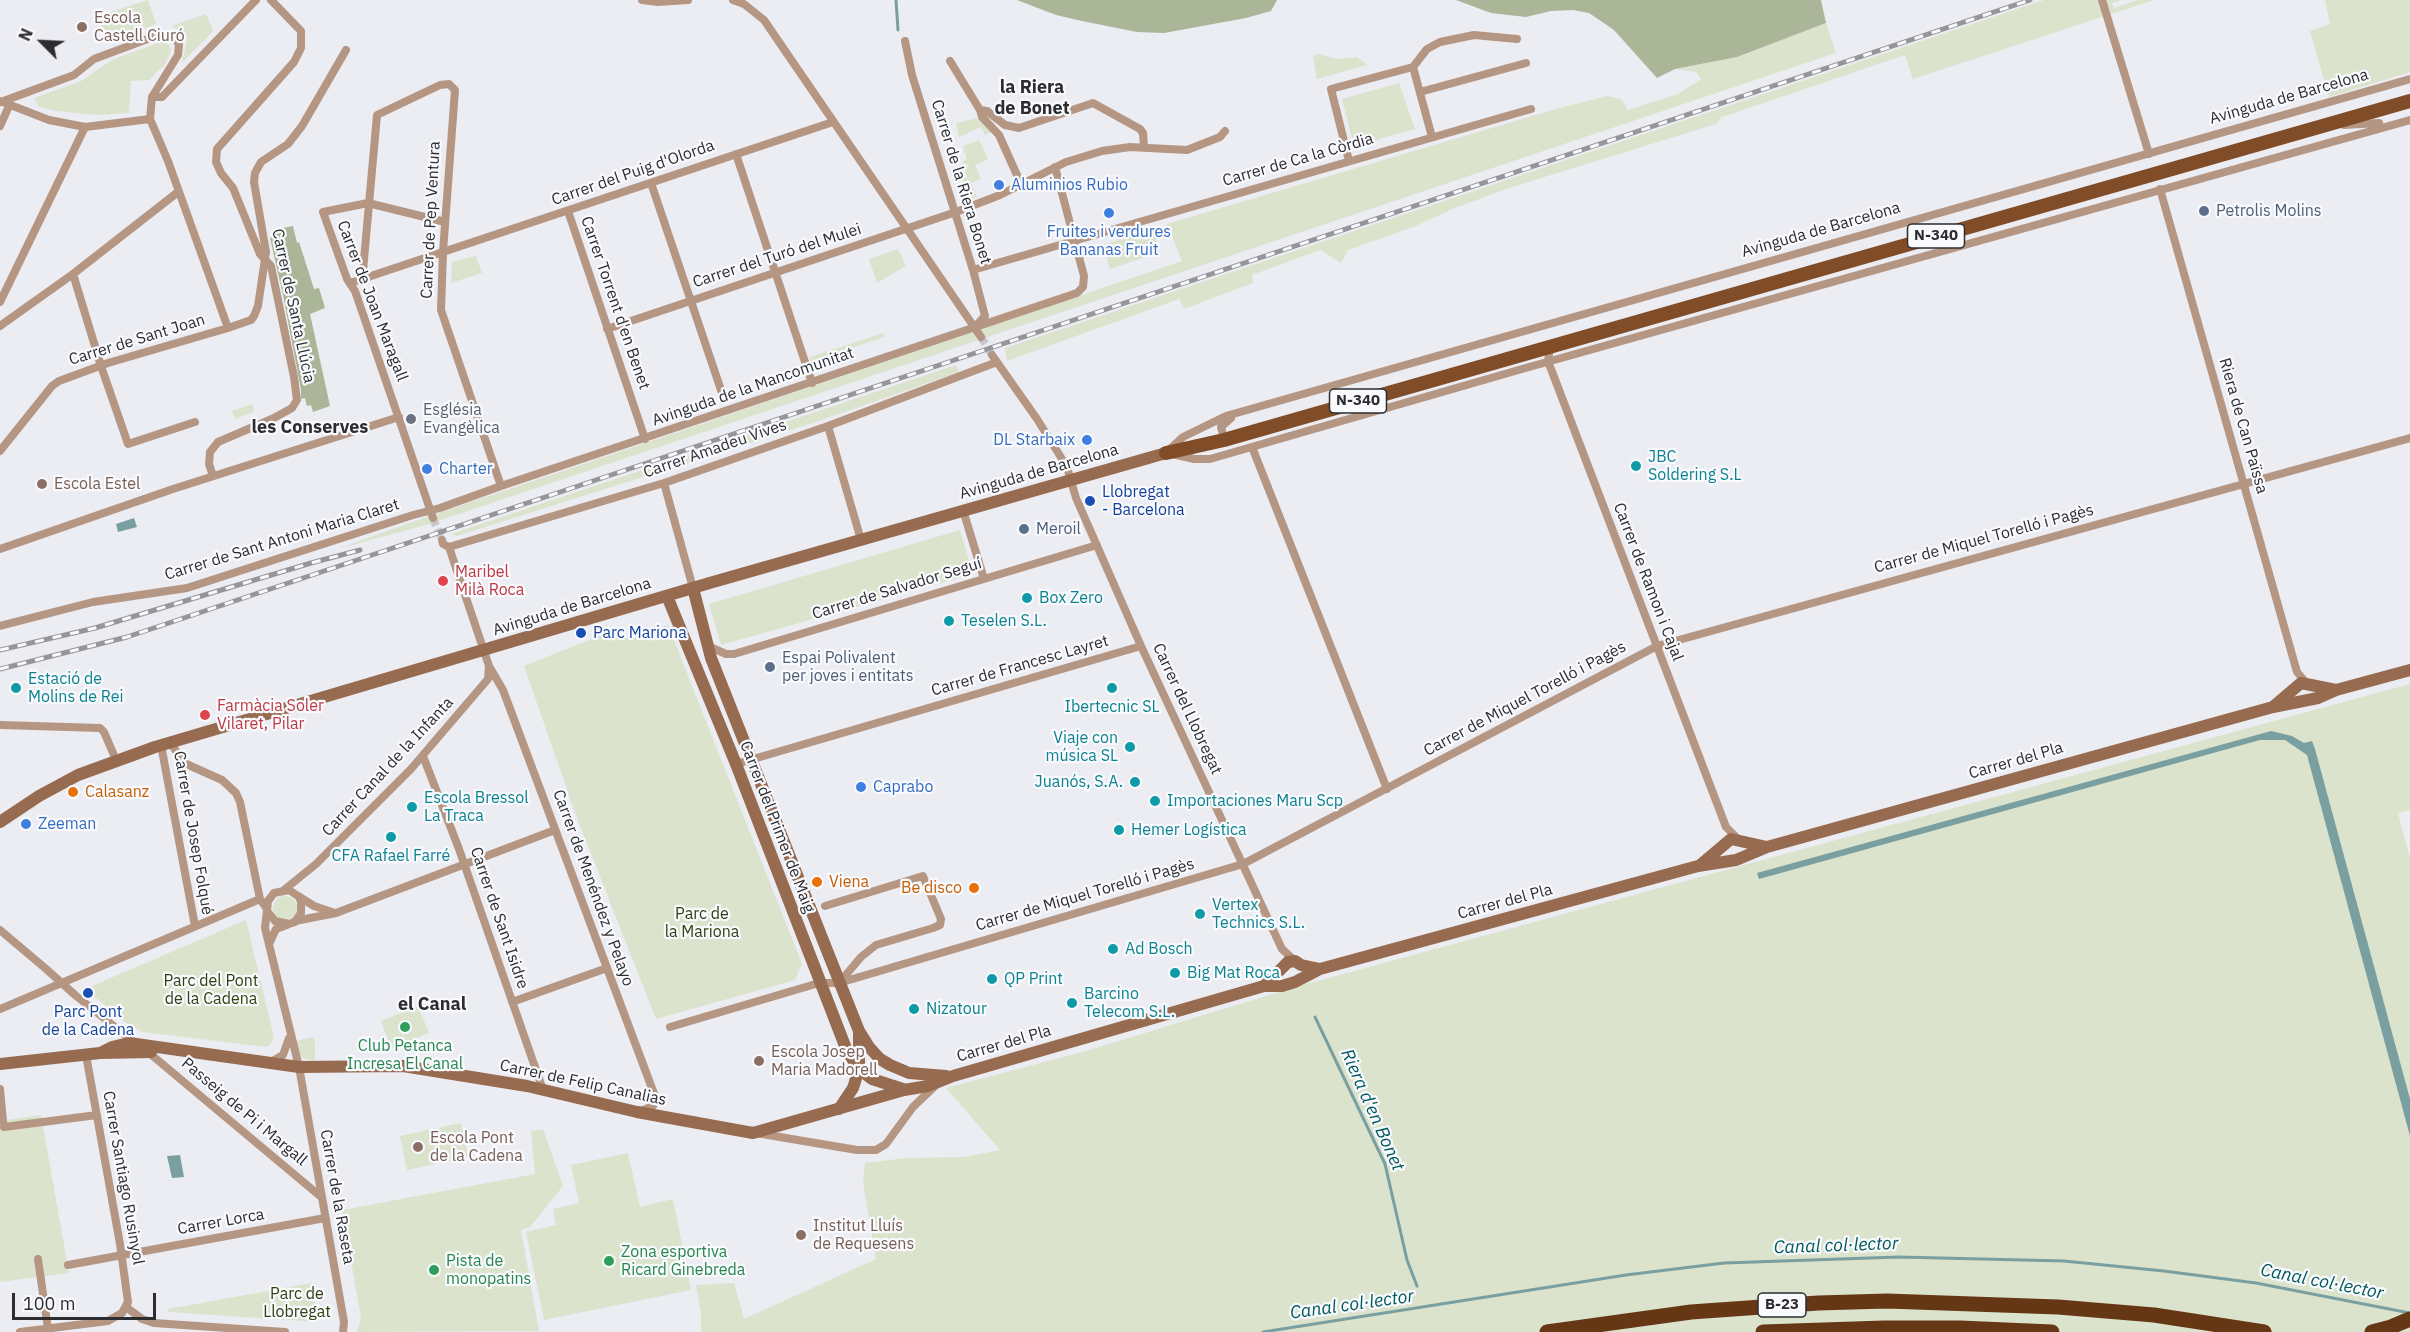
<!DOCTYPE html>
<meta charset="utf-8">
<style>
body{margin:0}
#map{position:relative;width:2410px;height:1332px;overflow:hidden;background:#ececf3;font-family:"IBM Plex Sans",sans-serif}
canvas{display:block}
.north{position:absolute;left:12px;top:12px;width:60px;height:60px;-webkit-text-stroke:4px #f9fafe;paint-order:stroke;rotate:294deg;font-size:16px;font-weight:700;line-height:24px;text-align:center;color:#2d2d30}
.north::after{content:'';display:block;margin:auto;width:21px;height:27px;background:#2d2d30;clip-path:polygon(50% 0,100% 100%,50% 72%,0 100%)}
.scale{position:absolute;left:12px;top:1293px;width:144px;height:27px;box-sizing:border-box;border:3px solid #2d2d30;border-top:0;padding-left:8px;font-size:18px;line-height:21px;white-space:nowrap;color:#2d2d30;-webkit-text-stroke:4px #f9fafe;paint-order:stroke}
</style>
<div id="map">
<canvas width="2410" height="1332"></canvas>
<div class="north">N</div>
<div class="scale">100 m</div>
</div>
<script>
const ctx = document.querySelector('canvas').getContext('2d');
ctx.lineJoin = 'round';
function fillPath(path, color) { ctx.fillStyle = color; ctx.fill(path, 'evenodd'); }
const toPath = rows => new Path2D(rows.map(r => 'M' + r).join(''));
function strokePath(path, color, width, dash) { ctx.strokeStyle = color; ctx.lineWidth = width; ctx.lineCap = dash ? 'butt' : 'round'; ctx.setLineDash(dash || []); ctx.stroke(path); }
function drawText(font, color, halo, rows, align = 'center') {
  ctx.font = font + ' "IBM Plex Sans",sans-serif'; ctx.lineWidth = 4.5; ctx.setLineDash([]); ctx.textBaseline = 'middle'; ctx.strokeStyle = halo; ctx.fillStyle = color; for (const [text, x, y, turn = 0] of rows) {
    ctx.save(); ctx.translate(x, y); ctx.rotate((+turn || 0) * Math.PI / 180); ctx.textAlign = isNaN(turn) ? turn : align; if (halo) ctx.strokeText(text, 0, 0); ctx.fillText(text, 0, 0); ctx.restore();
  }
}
fillPath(toPath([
 [148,0,156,24,107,42,98,16],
 [2044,0,2122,0,2112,3,2114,8,2137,0,2154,0,1913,79,1905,55,1722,117,1716,124,1509,188,1450,210,1416,226,1348,250,1341,263,1320,250,1252,275,1253,283,1184,309,1179,299,1007,361,1005,348],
 [2325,0,2410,0,2410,72,2329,97,2310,31,2330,24],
 [206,14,213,31,182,63,187,40,183,32,171,26],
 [1826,23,1836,53,426,525,337,549,412,522,1182,261,1167,224,1556,109,1607,96,1621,99,1628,110,1678,94,1701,79,1696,72,1675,69,1737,57],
 [163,41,169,45,171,51,164,66,155,73,150,80,131,81,129,113,97,115,58,111,39,107,34,98,81,81,112,60],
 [1317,54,1338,59,1357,57,1367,65,1317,79,1313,56],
 [1399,83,1415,129,1354,146,1342,99],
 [978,118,991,132,985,135,981,127,959,137,956,123],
 [979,140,988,159,975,165,981,179,971,183,977,197,968,200,963,179,967,177,964,167,969,166,968,164,964,165,963,161,967,160,963,146],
 [1153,228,1160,252,1110,269,1103,245],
 [898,249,906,266,877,283,869,259],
 [476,256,482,273,451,283,452,262],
 [883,333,884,337,811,362,810,357],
 [956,365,959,372,822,420,457,536,451,534],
 [252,404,254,412,235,419,232,411],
 [960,530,973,574,721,645,709,604],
 [668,625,802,964,795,980,656,1019,577,818,524,666,619,628,623,639],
 [2410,684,2410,810,2398,813,2410,858,2410,1332,701,1332,701,1312,696,1285,734,1283,744,1319,876,1259,863,1182,865,1163,906,1158,964,1157,1000,1150,946,1088,1086,1051,1292,988],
 '273 908a12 12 0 1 1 24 0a12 12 0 1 1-24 0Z',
 [246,920,272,1029,274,1038,270,1045,265,1047,143,1032,129,1025,85,989],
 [418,1006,429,1033,391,1048,381,1021],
 [314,1037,315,1044,315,1061,303,1058,299,1054,296,1041],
 [41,1115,69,1273,0,1282,0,1121],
 [461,1123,468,1157,407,1170,400,1136],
 [543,1129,563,1186,530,1227,521,1230,539,1331,357,1332,361,1318,342,1210,535,1174,531,1131],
 [628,1153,640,1207,673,1199,691,1290,544,1320,526,1232,556,1225,553,1209,579,1203,571,1165],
 [312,1283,318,1322,168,1312,168,1309]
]), '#dbe3cd');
fillPath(toPath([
 [1017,0,1277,0,1271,11,1246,18,1164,33,1137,32,1082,21,1056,15],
 [1456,0,1821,0,1826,23,1737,57,1675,69,1657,78,1614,30,1589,13,1573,10,1551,11,1526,17,1491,13],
 [293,226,297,243,299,242,314,289,319,288,325,308,310,314,330,406,313,412,311,405,307,406,305,398,301,399,301,390,283,295,270,238,274,236,273,230]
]), '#abb598');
fillPath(toPath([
 [134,518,137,527,118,532,116,524],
 [2271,731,2292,736,2304,743,2312,741,2315,749,2410,1099,2410,1136,2307,755,2285,740,2260,740,1759,879,1757,873],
 [180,1155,184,1177,172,1178,167,1156]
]), '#7a9fa1');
strokePath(toPath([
 [896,0,898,30],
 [1315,1017,1385,1164,1407,1260,1417,1286],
 [1263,1332,1626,1275,1724,1263,1899,1257,2064,1261,2164,1271,2256,1283,2410,1313]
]), '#7a9fa1', 3);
strokePath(toPath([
 [981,337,992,355],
 [433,518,442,540]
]), '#c6c6cc', 8, [8, 4]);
strokePath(toPath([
 [642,0,658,2,688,0],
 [733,0,744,4,764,20,981,337],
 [2102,0,2149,154],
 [905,41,912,75,973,270,985,316,974,328],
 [950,61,980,110,982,117,999,135,1021,184],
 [1413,67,1427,49,1440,42,1474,35,1517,39],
 [1413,67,1432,137],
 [1420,92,1526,63],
 [152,97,162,97,256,0],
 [0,101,49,120,85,127,150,119],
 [1,102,74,75,94,59,161,34,174,36,179,45,178,55,152,97,150,119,168,161,228,328],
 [980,110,987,111,1005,125,1019,128,1093,103,1140,129,1143,133,1144,146],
 [2344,125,2379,123],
 [0,126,9,106],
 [736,154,812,383],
 [1349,161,1331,89,1413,67],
 [651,183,722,393],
 [2160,189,2297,672,2308,685],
 [568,211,645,439],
 [973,270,1531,109],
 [73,274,101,366,128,444,195,422],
 [369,277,363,271,377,115,440,85,449,84,455,90,443,252,441,310,501,486],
 [350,283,833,122],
 [0,302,85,127],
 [0,326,73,274,178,192],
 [607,329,956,212,1000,195,1066,162,1102,151,1130,147,1187,150,1220,137,1225,131],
 [1550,346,1548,362,1551,369,1726,827,1738,839],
 [992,355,1037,419,1067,467,1076,498,1141,646,1282,949,1295,961],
 [828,426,861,540],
 [1225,442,1221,427,1231,418],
 [1252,447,1387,789],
 [1169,450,1183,437,1226,416,2410,79],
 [0,451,52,386,59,381,108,363,228,328,251,320,254,316,258,306,266,252,254,182,255,173,261,162,288,144,302,126,346,50],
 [1172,454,1194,459,1210,459,1522,369,2410,120],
 [213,476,209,464,210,452,218,442,274,418,292,408,297,400,294,377,271,266,260,254,233,188,221,173,216,162,217,149,294,62,301,48,301,31,271,0],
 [664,483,693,588],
 [963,510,984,579],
 [433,518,355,291,347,279,323,212,368,203,445,222],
 [442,540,443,544,449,547],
 [449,547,664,483,828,426,997,362],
 [0,549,173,489,399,417],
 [0,626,93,602,187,588,413,515,440,508,501,486,1077,293,1083,287,1084,276,1055,167],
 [708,646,726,654,734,654,1097,545],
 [489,666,503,690,656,1099,653,1106,641,1111],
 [0,725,100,728,104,732,116,760],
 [170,742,184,763,222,780,236,793,240,802,260,899],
 [161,745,195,926],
 [423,756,459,849,543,1090],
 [736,764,1141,646],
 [284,890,316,864,411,769,488,679,489,666,449,547],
 [298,896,314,906,335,913],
 [825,906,923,876,941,919,940,925,933,928,876,945,861,957,839,983],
 [267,911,275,921,289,924,295,922,301,913,301,901,298,896,289,890,274,893,268,901,265,928,299,1067,344,1322,343,1332],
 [295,921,336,913,555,830],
 [0,930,45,968,75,995,135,1043],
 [270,942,276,929,287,925],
 [512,1002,607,968],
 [0,1009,260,899,267,909],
 [670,1027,819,983,839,983,1243,864,1657,646,2410,438],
 [148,1052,320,1196],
 [271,1062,283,1055,289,1038],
 [0,1089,3,1121],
 [4,1127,97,1115],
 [756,1133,857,1150,876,1150,886,1144,913,1107,935,1086],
 [38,1259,48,1329],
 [68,1265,325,1218],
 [126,1307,142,1319,154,1323,285,1332],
 [20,1332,108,1321,122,1313,128,1302,120,1244,86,1055]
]), '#b49683', 8);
strokePath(toPath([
 [693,588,711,658,859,1031,869,1047,880,1059,890,1065,909,1073,946,1076],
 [667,596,736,764,847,1051,859,1069,872,1079,903,1089],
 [2274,706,2301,683,2336,690],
 [0,822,39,796,78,775,155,747,713,582,1166,453],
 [1699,866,1731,839,1767,847],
 [1264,986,1288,962,1295,961,1301,965,1320,969],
 [100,1053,112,1047,129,1043,299,1067,403,1066,527,1086,637,1112,753,1133,904,1090,928,1086,953,1076,1264,986,1282,986,1295,982,1320,969,1698,866,1736,860,1767,847,2273,707,2318,698,2336,690,2410,670],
 [0,1064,100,1053,151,1052],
 [839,1109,853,1088,859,1069,859,1033]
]), '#976b4f', 12);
strokePath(toPath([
 [1166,453,1224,440,2410,101]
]), '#814d29', 14);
strokePath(toPath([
 [1547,1332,1691,1312,1818,1303,1887,1301,2058,1307,2154,1315,2264,1332],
 [1763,1332,1884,1328,1960,1328,2052,1332],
 [2372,1332,2391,1327,2410,1319]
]), '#663715', 15);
const rail = toPath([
 [0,650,95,628,311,563,360,550],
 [0,669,127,637,2030,0]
]);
strokePath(rail, '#95959a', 5);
strokePath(rail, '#f9fafe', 3, [9]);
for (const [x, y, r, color] of [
 [82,27,6,"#8d6e63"],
 [999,185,6,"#3f7fe0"],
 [2204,211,6,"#5c6f8a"],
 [1109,213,6,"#3f7fe0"],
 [411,419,6,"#6b7280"],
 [1087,440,6,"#3f7fe0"],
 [1636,466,6,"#0f9aa8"],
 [427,469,6,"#3f7fe0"],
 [42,484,6,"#8d6e63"],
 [1090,501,6,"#1a4fb4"],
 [1024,529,6,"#5c6f8a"],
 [443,581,6,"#e0444e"],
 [1027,598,6,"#0f9aa8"],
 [949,621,6,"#0f9aa8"],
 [581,633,6,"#1a4fb4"],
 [770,667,6,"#5c6f8a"],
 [16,688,6,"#0f9aa8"],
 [1112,688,6,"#0f9aa8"],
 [205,715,6,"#e0444e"],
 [1130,747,6,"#0f9aa8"],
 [1135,782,6,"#0f9aa8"],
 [861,787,6,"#3f7fe0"],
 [73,792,6,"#e8710a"],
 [1155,801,6,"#0f9aa8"],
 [412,807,6,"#0f9aa8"],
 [26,824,6,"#3f7fe0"],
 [1119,830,6,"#0f9aa8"],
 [391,837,6,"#0f9aa8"],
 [817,882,6,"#e8710a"],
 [974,888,6,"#e8710a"],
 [1200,914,6,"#0f9aa8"],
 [1113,949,6,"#0f9aa8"],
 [1175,973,6,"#0f9aa8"],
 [992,979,6,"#0f9aa8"],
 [88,993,6,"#1a4fb4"],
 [1072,1003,6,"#0f9aa8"],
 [914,1009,6,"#0f9aa8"],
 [405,1027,6,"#2e9e5b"],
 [759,1061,6,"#8d6e63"],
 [418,1147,6,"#8d6e63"],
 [801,1235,6,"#8d6e63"],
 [609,1261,6,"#2e9e5b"],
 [434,1270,6,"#2e9e5b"]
]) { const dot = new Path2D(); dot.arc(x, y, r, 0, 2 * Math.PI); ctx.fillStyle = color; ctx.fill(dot); strokePath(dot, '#f9fafe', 2); }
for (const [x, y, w] of [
 [1936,236,57],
 [1358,401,57],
 [1782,1305,48]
]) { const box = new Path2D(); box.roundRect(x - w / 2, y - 12, w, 24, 4.5); ctx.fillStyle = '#f9fafe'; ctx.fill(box); strokePath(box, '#2d2d30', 1.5); }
drawText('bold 15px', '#2d2d30', null, [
 ["N-340",1936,236],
 ["N-340",1358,401],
 ["B-23",1782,1305]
]);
drawText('16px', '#785e54', '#f9fafe', [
 ["Escola",94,18],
 ["Castell Ciuró",94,36],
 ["Escola Estel",54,484],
 ["Escola Josep",771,1052],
 ["Maria Madorell",771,1070],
 ["Escola Pont",430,1138],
 ["de la Cadena",430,1156],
 ["Institut Lluís",813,1226],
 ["de Requesens",813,1244]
], 'left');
drawText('16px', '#2d2d30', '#f9fafe', [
 ["Avinguda de Barcelona",2289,97,-16],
 ["Carrer de Ca la Còrdia",1298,160,-16],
 ["Carrer del Puig d'Olorda",633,173,-19],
 ["Carrer de la Riera Bonet",961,182,73],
 ["Carrer de Pep Ventura",431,220,-87],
 ["Avinguda de Barcelona",1821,230,-16],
 ["Carrer del Turó del Mulei",777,256,-18],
 ["Carrer de Joan Maragall",372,301,69],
 ["Carrer Torrent d'en Benet",615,303,71],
 ["Carrer de Santa Llúcia",293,306,78],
 ["Carrer de Sant Joan",137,340,-17],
 ["Avinguda de la Mancomunitat",753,387,-19],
 ["Riera de Can Païssa",2243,426,74],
 ["Carrer Amadeu Vives",715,449,-19],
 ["Avinguda de Barcelona",1039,472,-16],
 ["Carrer de Miquel Torelló i Pagès",1984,539,-15],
 ["Carrer de Sant Antoni Maria Claret",282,540,-17],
 ["Carrer de Ramon i Cajal",1648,582,69],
 ["Carrer de Salvador Seguí",897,589,-17],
 ["Avinguda de Barcelona",572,607,-17],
 ["Carrer de Francesc Layret",1020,666,-16],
 ["Carrer de Miquel Torelló i Pagès",1525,699,-28],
 ["Carrer del Llobregat",1187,709,65],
 ["Carrer del Pla",2016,761,-16],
 ["Carrer Canal de la Infanta",388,767,-47],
 ["Carrer del Primer de Maig",777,827,69],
 ["Carrer de Josep Folqué",193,833,80],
 ["Carrer de Menéndez y Pelayo",593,888,70],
 ["Carrer de Miquel Torelló i Pagès",1085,895,-16],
 ["Carrer del Pla",1505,902,-15],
 ["Carrer de Sant Isidre",499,918,71],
 ["Carrer del Pla",1004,1044,-16],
 ["Carrer de Felip Canalias",583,1083,12],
 ["Passeig de Pi i Margall",244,1112,40],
 ["Carrer Santiago Rusinyol",123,1178,80],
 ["Carrer de la Raseta",337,1197,80],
 ["Carrer Lorca",221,1222,-10]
]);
drawText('16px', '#366cbe', '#f9fafe', [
 ["Aluminios Rubio",1011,185],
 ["Fruites i verdures",1109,232,"center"],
 ["Bananas Fruit",1109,250,"center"],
 ["DL Starbaix",1075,440,"right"],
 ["Charter",439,469],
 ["Caprabo",873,787],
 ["Zeeman",38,824]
], 'left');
drawText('16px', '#4e5e75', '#f9fafe', [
 ["Petrolis Molins",2216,211],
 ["Meroil",1036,529],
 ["Espai Polivalent",782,658],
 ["per joves i entitats",782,676]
], 'left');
drawText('16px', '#5b616d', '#f9fafe', [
 ["Església",423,410],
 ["Evangèlica",423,428]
], 'left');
drawText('16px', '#0d838f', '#f9fafe', [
 ["JBC",1648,457],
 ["Soldering S.L",1648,475],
 ["Box Zero",1039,598],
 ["Teselen S.L.",961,621],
 ["Estació de",28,679],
 ["Molins de Rei",28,697],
 ["Ibertecnic SL",1112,707,"center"],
 ["Viaje con",1118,738,"right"],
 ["música SL",1118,756,"right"],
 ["Juanós, S.A.",1123,782,"right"],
 ["Escola Bressol",424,798],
 ["La Traca",424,816],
 ["Importaciones Maru Scp",1167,801],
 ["Hemer Logística",1131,830],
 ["CFA Rafael Farré",391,856,"center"],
 ["Vertex",1212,905],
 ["Technics S.L.",1212,923],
 ["Ad Bosch",1125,949],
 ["Big Mat Roca",1187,973],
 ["QP Print",1004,979],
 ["Barcino",1084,994],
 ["Telecom S.L.",1084,1012],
 ["Nizatour",926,1009]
], 'left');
drawText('16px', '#164399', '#f9fafe', [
 ["Llobregat",1102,492],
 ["- Barcelona",1102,510],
 ["Parc Mariona",593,633],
 ["Parc Pont",88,1012,"center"],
 ["de la Cadena",88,1030,"center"]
], 'left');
drawText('16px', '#be3a42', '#f9fafe', [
 ["Maribel",455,572],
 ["Milà Roca",455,590],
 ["Farmàcia Soler",217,706],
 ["Vilaret, Pilar",217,724]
], 'left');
drawText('16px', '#c56008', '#f9fafe', [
 ["Calasanz",85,792],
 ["Viena",829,882],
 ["Be disco",962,888,"right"]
], 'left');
drawText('16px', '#333f10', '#f9fafe', [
 ["Parc de",702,914],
 ["la Mariona",702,932],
 ["Parc del Pont",211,981],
 ["de la Cadena",211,999],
 ["Parc de",297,1294],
 ["Llobregat",297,1312]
]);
drawText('16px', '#27864d', '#f9fafe', [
 ["Club Petanca",405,1046,"center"],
 ["Incresa El Canal",405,1064,"center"],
 ["Zona esportiva",621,1252],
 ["Ricard Ginebreda",621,1270],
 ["Pista de",446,1261],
 ["monopatins",446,1279]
], 'left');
drawText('bold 18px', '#2d2d30', '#f9fafe', [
 ["la Riera",1032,88],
 ["de Bonet",1032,109],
 ["les Conserves",310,428],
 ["el Canal",432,1005]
]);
drawText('italic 18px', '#02595d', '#f9fafe', [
 ["Riera d'en Bonet",1372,1110,66],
 ["Canal col·lector",1836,1246,-2],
 ["Canal col·lector",2322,1282,11],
 ["Canal col·lector",1352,1305,-8]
]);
</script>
